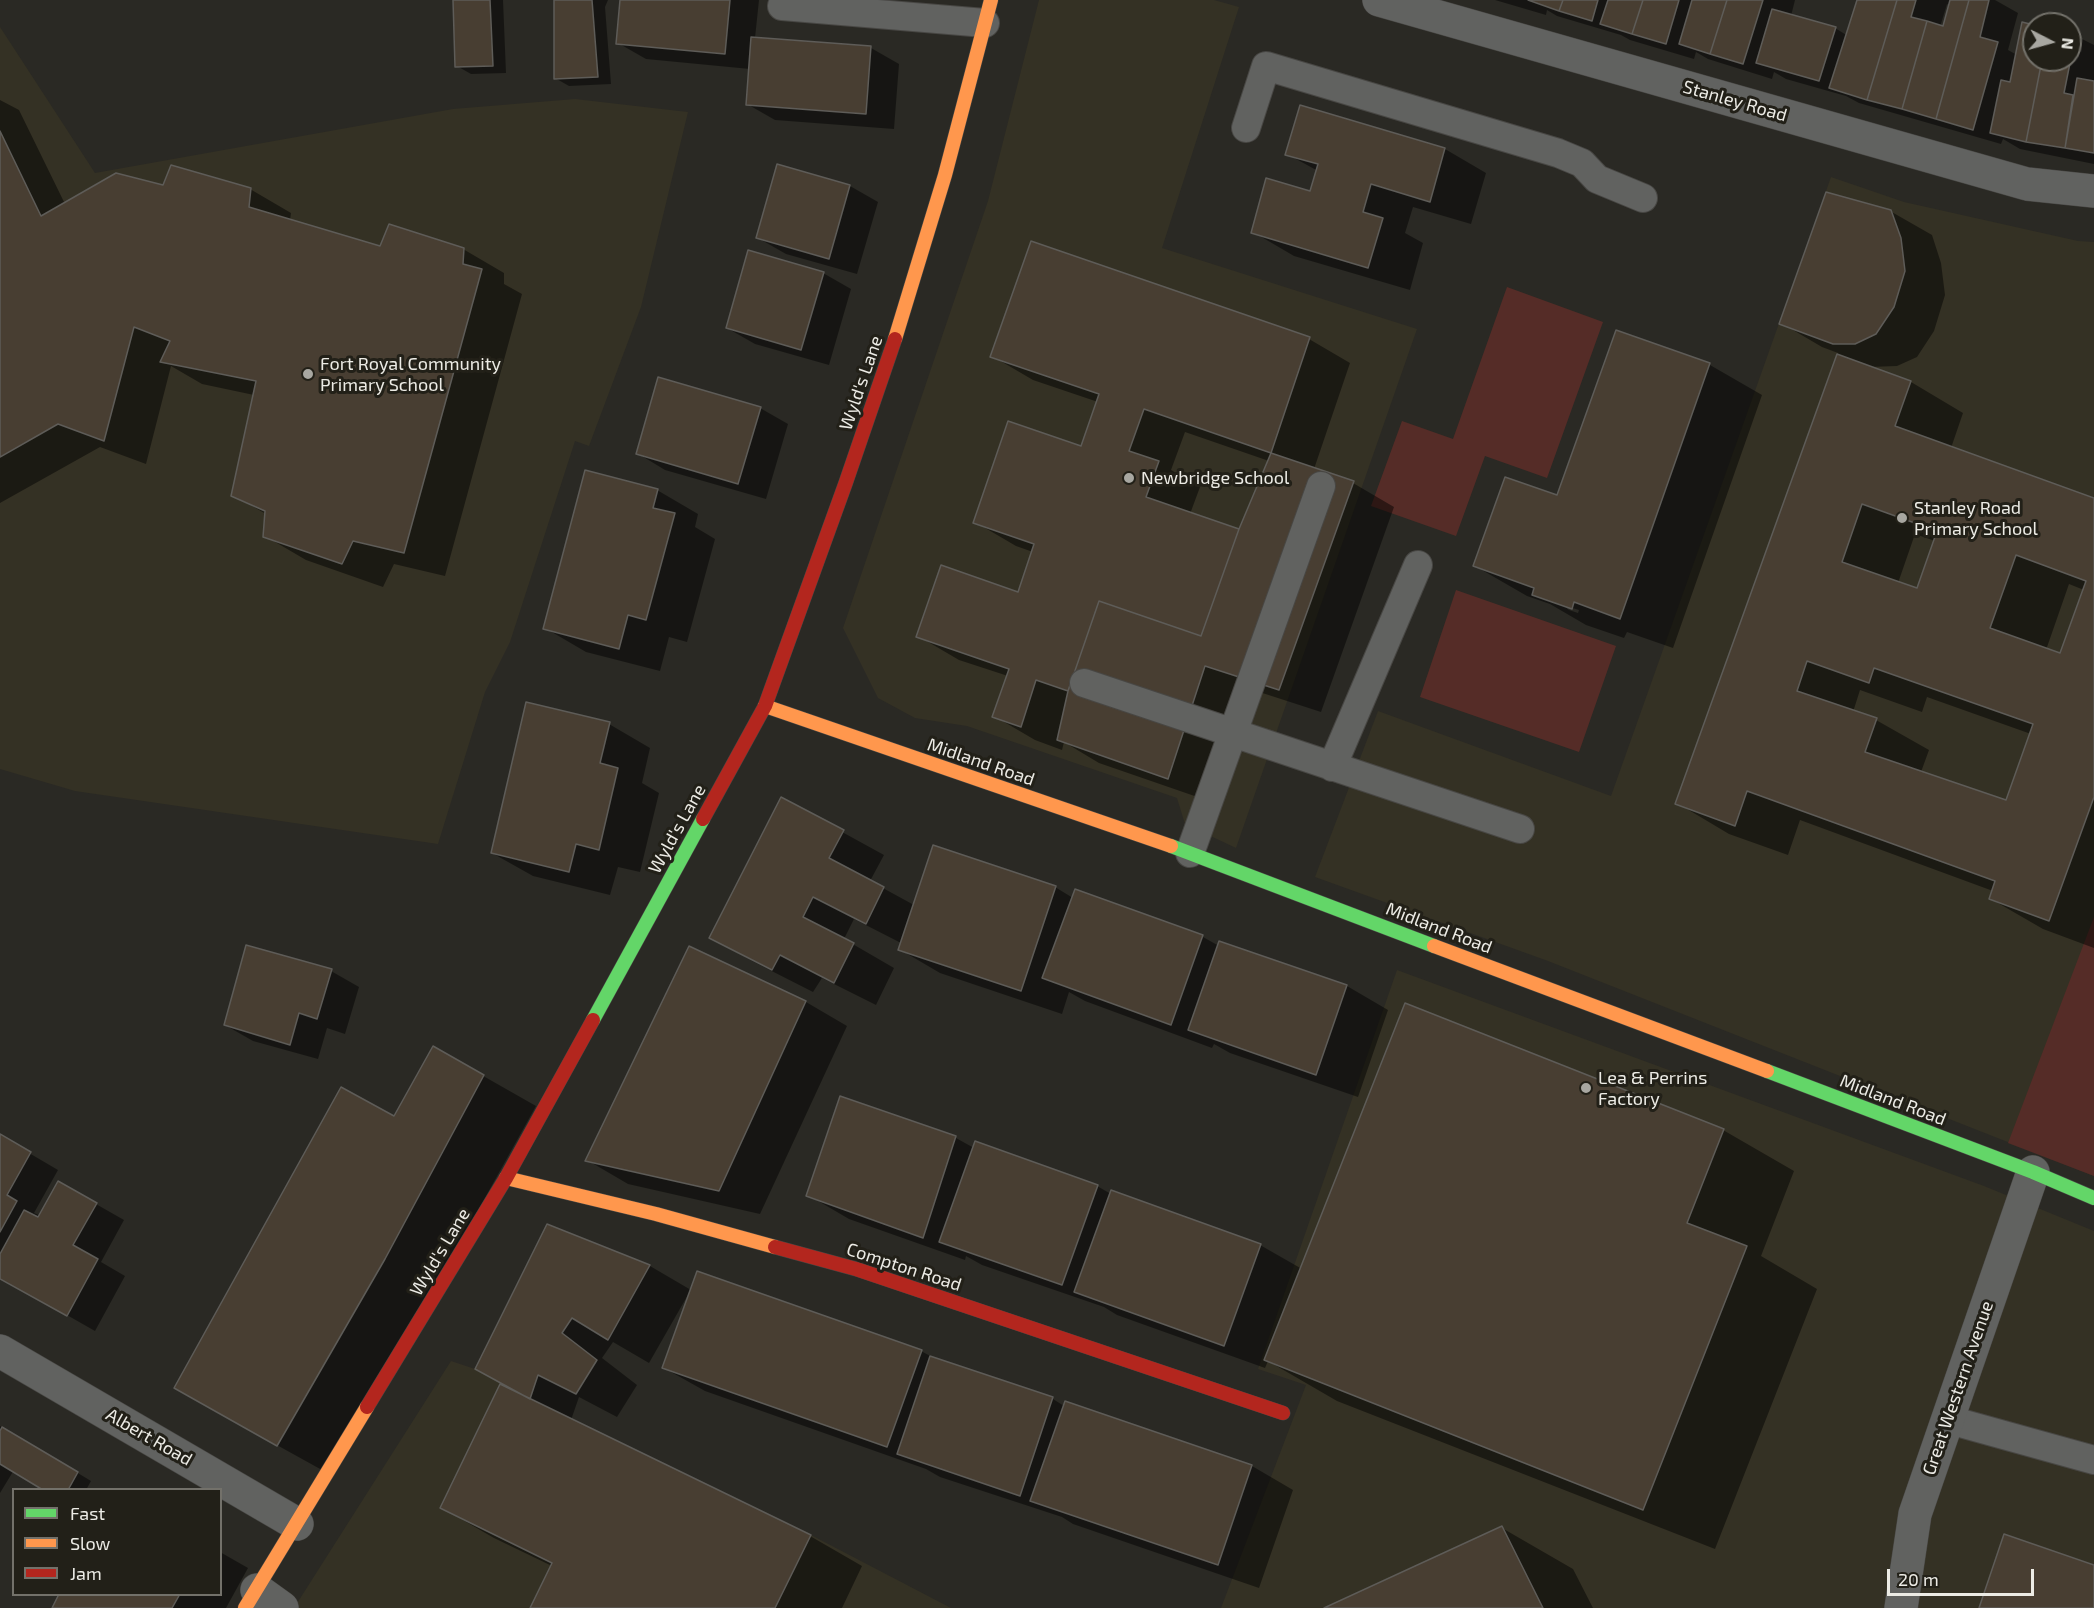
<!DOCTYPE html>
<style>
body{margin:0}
#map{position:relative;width:2094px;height:1608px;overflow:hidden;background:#2a2924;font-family:"Exo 2",sans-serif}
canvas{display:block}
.legend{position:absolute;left:12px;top:1488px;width:210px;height:108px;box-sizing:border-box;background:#222018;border:2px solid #73716a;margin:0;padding:8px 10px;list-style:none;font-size:18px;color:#ecebe5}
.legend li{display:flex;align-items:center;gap:12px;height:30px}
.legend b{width:30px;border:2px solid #73716a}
.north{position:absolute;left:2022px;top:12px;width:60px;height:60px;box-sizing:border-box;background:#222018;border:2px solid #73716a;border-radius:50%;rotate:96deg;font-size:16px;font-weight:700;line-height:24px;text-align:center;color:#ecebe5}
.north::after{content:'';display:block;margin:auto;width:21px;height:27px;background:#a8a7a1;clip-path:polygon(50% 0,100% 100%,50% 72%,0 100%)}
.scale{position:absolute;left:1887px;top:1569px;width:147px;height:27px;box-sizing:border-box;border:3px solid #ecebe5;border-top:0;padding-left:8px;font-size:18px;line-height:21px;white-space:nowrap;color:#ecebe5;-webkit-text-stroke:4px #222018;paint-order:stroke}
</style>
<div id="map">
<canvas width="2094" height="1608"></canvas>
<ul class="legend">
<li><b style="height:8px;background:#63d668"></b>Fast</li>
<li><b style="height:8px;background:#ff974d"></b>Slow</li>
<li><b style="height:8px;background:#b3261e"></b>Jam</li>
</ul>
<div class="north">N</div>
<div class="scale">20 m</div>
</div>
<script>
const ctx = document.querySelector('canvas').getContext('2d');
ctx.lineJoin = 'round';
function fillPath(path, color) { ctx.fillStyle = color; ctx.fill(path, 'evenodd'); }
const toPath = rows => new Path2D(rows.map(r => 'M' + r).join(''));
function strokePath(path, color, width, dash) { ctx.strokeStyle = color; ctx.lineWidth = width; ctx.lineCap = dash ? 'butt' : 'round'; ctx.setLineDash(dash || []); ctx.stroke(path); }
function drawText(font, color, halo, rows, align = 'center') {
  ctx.font = font + ' "Exo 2",sans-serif'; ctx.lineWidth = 6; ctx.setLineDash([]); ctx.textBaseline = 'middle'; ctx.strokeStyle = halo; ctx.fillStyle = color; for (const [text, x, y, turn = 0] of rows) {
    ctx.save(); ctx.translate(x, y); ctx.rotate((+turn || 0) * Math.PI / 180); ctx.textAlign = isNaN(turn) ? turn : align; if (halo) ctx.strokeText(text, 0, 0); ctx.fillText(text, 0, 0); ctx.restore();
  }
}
fillPath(toPath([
 [1039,0,1214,0,1239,7,1162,248,1417,329,1236,848,1185,824,1177,798,967,726,915,718,878,698,843,628,988,201],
 [0,27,95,173,453,109,575,99,688,112,641,307,589,446,575,441,510,642,485,692,438,844,75,791,0,769],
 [1831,177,1904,202,2078,241,2094,242,2094,1176,1548,961,1315,877,1378,711,1611,796],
 [1397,970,1984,1186,2094,1231,2094,1608,1221,1608,1306,1385,1258,1369],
 [451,1361,475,1369,530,1399,811,1535,951,1608,294,1608]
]), '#343124');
fillPath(toPath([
 [1507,287,1603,322,1547,478,1485,456,1456,536,1371,506,1402,421,1453,439],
 [1456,590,1616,646,1579,752,1420,697],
 [2094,917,2094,1176,2008,1143]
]), '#552c27');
fillPath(toPath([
 [454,0,503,0,506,73,471,74,457,66],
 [555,0,608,0,605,7,611,84,569,86,555,78],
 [622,0,759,0,755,38,871,48,899,64,894,129,775,120,747,104,750,69,646,59,618,43],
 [1495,0,1795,0,1791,16,1835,28,1848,36,1859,0,1995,0,2018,13,2008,50,2017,55,2034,26,2034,60,2070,60,2070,33,2094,45,2094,164,2020,149,2003,139,2001,144,1859,103,1846,96,1786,79,1774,72,1772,79,1708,59,1696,52,1694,59,1630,40,1621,35,1557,16,1547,10,1546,15],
 [1947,4,1950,5,1944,28,1940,27],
 [0,100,19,110,65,204,163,187,250,189,291,213,290,221,381,248,463,249,504,273,504,284,522,294,445,576,394,564,383,587,306,560,265,536,266,514,233,495,254,395,202,384,171,366,146,464,100,447,0,503],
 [1301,107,1445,149,1486,173,1471,224,1413,207,1405,233,1423,243,1410,290,1294,256,1253,232,1312,192,1318,171,1287,154],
 [850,186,878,202,857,274,786,254,758,238],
 [1890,211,1932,235,1941,263,1945,295,1934,331,1917,357,1897,366,1869,367,1911,382,1963,413,1951,448,2094,500,2094,948,2043,929,1991,899,1993,891,1800,820,1788,855,1729,834,1677,803,1838,353,1822,347,1781,323],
 [1915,534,1935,541,1918,590,1898,583],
 [2069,584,2084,590,2061,655,2046,650],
 [1860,690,1922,712,1927,697,2031,734,2007,802,1921,772,1929,750,1876,720,1853,712],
 [823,273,851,289,829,365,755,344,727,328],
 [1617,332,1710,365,1762,395,1673,648,1627,632,1624,638,1586,625,1550,604,1527,596,1475,566,1558,497],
 [1563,605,1579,610,1578,613,1569,610],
 [1309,339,1350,363,1314,469,1353,483,1394,507,1321,712,1247,688,1209,801,1099,763,1064,742,1062,750,1035,740,994,716,1008,676,959,660,918,636,1019,594,1033,552,1016,546,975,522,1082,448,1098,402,1033,380,992,356],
 [1185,432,1269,461,1240,531,1190,514,1200,487,1171,470],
 [760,408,788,424,766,499,665,470,637,453],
 [657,490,698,514,695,527,715,539,687,642,669,637,660,671,586,652,545,628],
 [609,724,650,748,642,783,659,793,640,872,618,867,610,895,533,876,492,853],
 [782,799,884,855,870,881,914,905,1055,887,1073,898,1076,891,1203,937,1219,946,1220,942,1347,986,1388,1010,1358,1097,1230,1053,1214,1044,1212,1048,1085,1001,1069,992,1062,1014,940,973,899,949,901,943,854,919,844,939,894,968,876,1005,822,978,813,992,752,961,711,938],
 [689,948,806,1002,847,1026,760,1214,628,1184,587,1160],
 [331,971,359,987,345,1034,327,1028,318,1059,253,1041,225,1025],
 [434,1048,536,1106,331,1475,228,1418],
 [841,1098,956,1138,974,1148,1097,1186,1111,1194,1260,1245,1302,1269,1723,1130,1794,1171,1761,1256,1817,1289,1715,1549,1337,1401,1268,1361,1265,1368,1117,1315,1104,1307,982,1265,966,1256,965,1260,849,1219,808,1195],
 [0,1136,58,1170,34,1213,41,1216,59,1183,124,1220,101,1262,125,1276,95,1331,0,1277],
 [548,1226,650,1266,691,1290,921,1351,934,1358,1053,1399,1064,1406,1066,1403,1252,1466,1293,1490,1259,1588,1073,1524,1062,1517,940,1477,926,1469,705,1391,664,1368,690,1293,689,1293,649,1363,613,1342,602,1358,637,1385,617,1417,579,1397,571,1420,810,1536,862,1566,842,1608,532,1608,552,1566,494,1538,442,1508,512,1388],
 [0,1426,91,1481,86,1490,46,1490,14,1470,0,1493],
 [1502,1528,1573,1569,1593,1608,1328,1608],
 [220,1552,248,1568,226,1608,54,1608,61,1594,220,1594]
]), '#0007');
const building = toPath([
 [453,0,490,0,493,66,455,67,453,0],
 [554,0,592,0,598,77,554,79,554,0],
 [620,0,730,0,725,54,616,44,620,0],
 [1528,0,1563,0,1559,11,1528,0],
 [1563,0,1598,0,1592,21,1559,11,1563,0],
 [1608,0,1643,0,1632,34,1600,24,1608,0],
 [1643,0,1679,0,1666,44,1632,34,1643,0],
 [1692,0,1727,0,1710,54,1679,44,1692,0],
 [1727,0,1763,0,1743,64,1710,54,1727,0],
 [1857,0,1897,0,1867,100,1829,88,1857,0],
 [1897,0,1916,0,1911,17,1927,21,1902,109,1867,100,1897,0],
 [1950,0,1969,0,1936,119,1902,109,1927,21,1943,26,1950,0],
 [1969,0,1989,0,1980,37,1998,42,1973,130,1936,119,1969,0],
 [1772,9,1836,27,1819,81,1756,63,1772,9],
 [2022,22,2034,25,2034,60,2042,60,2026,142,1990,133,2001,80,2010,82,2022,22],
 [2070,32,2076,33,2064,93,2073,95,2065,148,2026,142,2042,60,2070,60,2070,32],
 [751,37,871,46,866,114,746,105,751,37],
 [2077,78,2094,81,2094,153,2065,148,2077,78],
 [1300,105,1445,148,1430,202,1371,184,1363,212,1383,218,1368,268,1251,233,1266,178,1310,191,1318,164,1285,155,1300,105],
 [0,131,41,216,116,173,163,185,171,165,251,188,249,207,380,246,389,224,464,248,463,264,482,269,404,553,353,541,342,564,263,537,265,511,231,496,256,381,160,362,170,341,134,327,104,441,58,424,0,457,0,131],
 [777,164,850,185,829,259,756,238,777,164],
 [1826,192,1891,210,1901,238,1905,271,1894,307,1876,334,1855,344,1833,344,1779,324,1826,192],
 [1031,241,1310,337,1271,453,1144,409,1129,451,1159,461,1146,497,1239,529,1201,636,1099,601,1068,691,1036,680,1021,727,992,717,1009,669,916,637,941,565,1018,592,1034,544,973,523,1008,421,1081,446,1099,394,990,357,1031,241],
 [748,250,824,272,801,350,726,328,748,250],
 [1616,330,1710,363,1620,619,1574,602,1572,609,1532,595,1534,588,1473,566,1505,477,1557,495,1616,330],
 [1837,354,1911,381,1895,426,2094,498,2094,797,2049,921,1989,899,1995,881,1747,791,1735,826,1675,804,1837,354],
 [1862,504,1937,531,1917,588,1842,562,1862,504],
 [2016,555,2086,581,2060,653,1990,628,2016,555],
 [1807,661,1869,683,1874,668,2033,724,2006,800,1865,752,1877,718,1797,691,1807,661],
 [658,377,761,407,738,484,636,454,658,377],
 [1271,453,1354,481,1279,690,1205,666,1168,779,1057,740,1068,691,1099,601,1201,636,1239,529,1271,453],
 [585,470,658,489,653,508,675,513,646,620,628,615,619,649,543,629,585,470],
 [526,702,610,722,600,763,618,768,599,850,576,844,569,872,491,853,526,702],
 [781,797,844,830,829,858,884,887,866,924,813,897,803,917,854,943,834,983,780,955,772,970,709,938,781,797],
 [933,845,1056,886,1021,991,898,950,933,845],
 [1075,889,1203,935,1171,1025,1042,978,1075,889],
 [1219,941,1347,985,1316,1075,1188,1030,1219,941],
 [246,945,332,969,317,1019,299,1013,290,1045,224,1025,246,945],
 [689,946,806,1001,719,1191,585,1161,689,946],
 [1405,1003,1724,1129,1687,1223,1747,1246,1643,1510,1264,1360,1405,1003],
 [433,1046,484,1075,385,1259,277,1446,174,1388,341,1087,394,1116,433,1046],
 [840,1096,956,1136,923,1238,806,1196,840,1096],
 [0,1134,31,1152,7,1195,17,1201,0,1232,0,1134],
 [975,1141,1098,1185,1062,1285,939,1242,975,1141],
 [58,1181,97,1203,73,1245,98,1259,67,1316,0,1279,0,1254,24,1210,38,1217,58,1181],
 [1111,1190,1261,1244,1224,1346,1074,1292,1111,1190],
 [547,1224,650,1265,608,1340,572,1318,562,1333,597,1360,576,1394,538,1375,530,1399,475,1369,547,1224],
 [697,1271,922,1350,887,1447,662,1368,697,1271],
 [930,1356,1053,1397,1020,1496,897,1454,930,1356],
 [500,1384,811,1535,775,1608,530,1608,552,1563,440,1508,500,1384],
 [1065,1401,1252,1465,1218,1565,1030,1501,1065,1401],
 [2,1427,78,1472,68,1490,43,1490,0,1464,0,1431,2,1427],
 [1502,1526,1543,1608,1324,1608,1502,1526],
 [2004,1534,2094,1565,2094,1608,1979,1608,2004,1534],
 [59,1594,180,1594,172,1608,52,1608,59,1594]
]);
fillPath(building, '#483e32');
strokePath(building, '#5e5c58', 1.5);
const lane = toPath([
 [782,6,985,23],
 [1246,128,1266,66,1558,153,1582,163,1597,179,1643,198],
 [1084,683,1520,829],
 [1332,767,1418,565],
 [1190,853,1321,486],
 [1946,1419,2094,1460]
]);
const street = toPath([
 [1379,0,2027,184,2094,191],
 [0,1351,297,1524],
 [257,1590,282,1608],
 [1901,1608,1915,1514,2033,1172]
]);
const fast = toPath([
 [1171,846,1434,946],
 [593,1020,703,819],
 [1767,1071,2033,1172,2094,1198]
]);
const slow = toPath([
 [895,339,945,175,991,0],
 [765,706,1171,846],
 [1434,946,1767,1071],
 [506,1178,656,1214,775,1247],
 [245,1608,367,1407]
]);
const jam = toPath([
 [703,819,765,706,846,482,895,339],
 [775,1247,856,1269,1283,1413],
 [367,1407,506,1178,593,1020]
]);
strokePath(lane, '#484744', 30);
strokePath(street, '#484744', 34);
strokePath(fast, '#484744', 15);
strokePath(slow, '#484744', 15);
strokePath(jam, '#484744', 15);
strokePath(lane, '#616260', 28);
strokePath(street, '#616260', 33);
strokePath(fast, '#63d668', 14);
strokePath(slow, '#ff974d', 14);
strokePath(jam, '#b3261e', 14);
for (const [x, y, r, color] of [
 [308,374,6,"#a8a7a1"],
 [1129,478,6,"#a8a7a1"],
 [1902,518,6,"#a8a7a1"],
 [1586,1088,6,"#a8a7a1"]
]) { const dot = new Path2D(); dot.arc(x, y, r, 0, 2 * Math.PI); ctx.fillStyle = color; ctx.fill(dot); strokePath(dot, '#222018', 2); }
drawText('18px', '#ecebe5', '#222018', [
 ["Stanley Road",1735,101,16],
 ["Wyld's Lane",861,383,-71],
 ["Midland Road",981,762,19],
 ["Wyld's Lane",677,829,-61],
 ["Midland Road",1439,928,21],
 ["Midland Road",1893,1100,21],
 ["Wyld's Lane",440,1252,-59],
 ["Compton Road",904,1267,18],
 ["Great Western Avenue",1958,1388,-71],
 ["Albert Road",149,1437,30]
]);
drawText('18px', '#ecebe5', '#222018', [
 ["Fort Royal Community",320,364],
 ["Primary School",320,385],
 ["Newbridge School",1141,478],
 ["Stanley Road",1914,508],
 ["Primary School",1914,529],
 ["Lea & Perrins",1598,1078],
 ["Factory",1598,1099]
], 'left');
</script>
